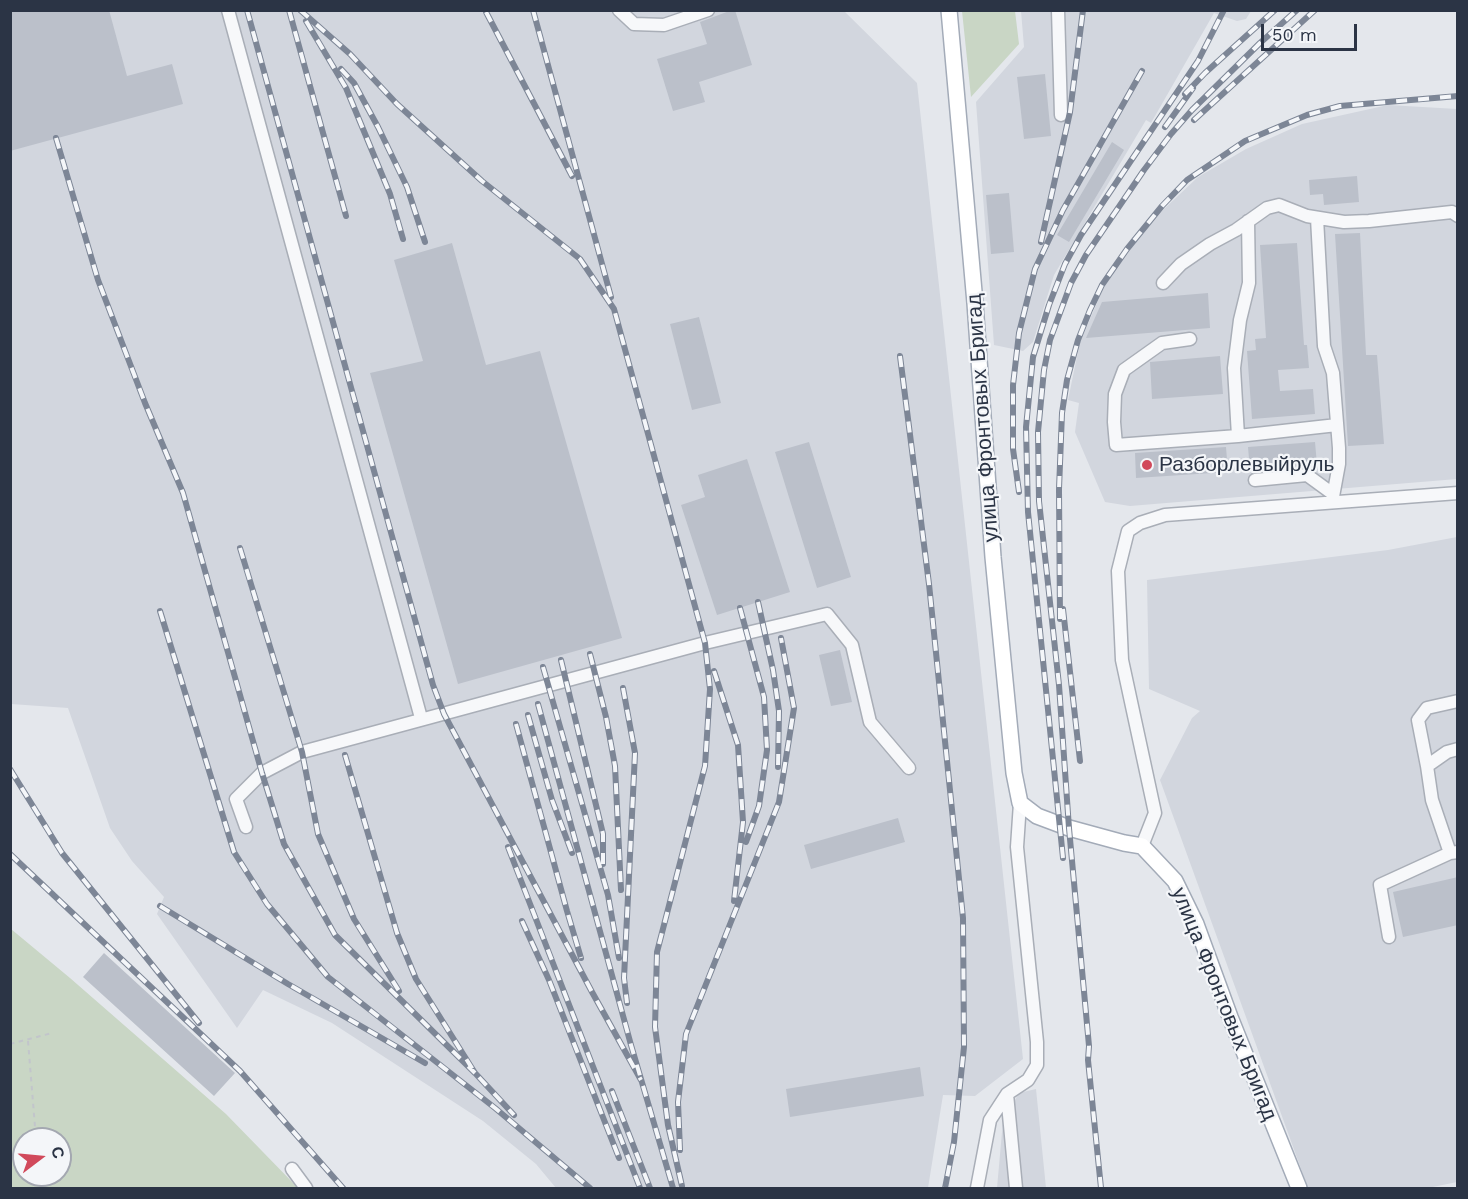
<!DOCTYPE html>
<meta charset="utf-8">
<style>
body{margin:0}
#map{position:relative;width:1468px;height:1199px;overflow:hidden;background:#e4e7ec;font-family:"Work Sans",sans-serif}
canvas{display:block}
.frame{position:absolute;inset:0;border:12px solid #2b3445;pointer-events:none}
.north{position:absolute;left:12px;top:1127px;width:60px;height:60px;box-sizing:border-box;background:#f4f6f9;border:2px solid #a4a8b1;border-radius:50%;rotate:74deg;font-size:16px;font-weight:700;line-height:24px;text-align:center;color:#2b3445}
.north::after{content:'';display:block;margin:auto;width:21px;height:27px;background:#d1495b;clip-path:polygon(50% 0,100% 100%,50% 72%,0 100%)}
.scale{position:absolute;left:1261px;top:24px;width:96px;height:27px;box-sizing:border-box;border:3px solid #2b3445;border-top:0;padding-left:8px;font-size:18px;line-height:21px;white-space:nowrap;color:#2b3445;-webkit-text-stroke:4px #f4f6f9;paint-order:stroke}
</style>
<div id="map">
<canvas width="1468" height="1199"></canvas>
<div class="frame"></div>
<div class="north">С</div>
<div class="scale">50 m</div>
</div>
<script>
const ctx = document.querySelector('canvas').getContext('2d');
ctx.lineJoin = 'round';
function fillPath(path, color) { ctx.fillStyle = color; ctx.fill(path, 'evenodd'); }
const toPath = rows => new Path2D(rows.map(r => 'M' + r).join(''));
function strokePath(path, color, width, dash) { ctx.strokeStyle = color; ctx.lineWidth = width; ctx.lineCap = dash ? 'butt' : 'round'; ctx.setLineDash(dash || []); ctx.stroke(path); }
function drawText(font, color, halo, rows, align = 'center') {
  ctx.font = font + ' "Work Sans",sans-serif'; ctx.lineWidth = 4.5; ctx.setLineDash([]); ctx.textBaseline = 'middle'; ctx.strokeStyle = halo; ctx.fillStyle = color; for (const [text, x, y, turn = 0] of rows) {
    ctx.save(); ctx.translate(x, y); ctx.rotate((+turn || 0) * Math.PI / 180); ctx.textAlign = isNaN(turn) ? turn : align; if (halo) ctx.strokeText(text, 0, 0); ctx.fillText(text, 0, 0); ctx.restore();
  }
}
fillPath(toPath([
 [10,11,844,11,917,83,1023,1059,975,1096,943,1095,928,1188,556,1188,536,1164,483,1121,332,1023,263,990,237,1028,157,914,164,897,132,861,110,828,68,708,11,704],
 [1021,11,1251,11,1246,19,1237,21,1214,13,1151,123,1146,120,1054,275,1033,342,1023,351,994,345,976,102,1024,47],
 [1388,105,1457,109,1457,479,1130,506,1105,502,1075,432,1079,403,1068,400,1080,342,1103,289,1131,246,1164,209,1198,177,1246,149,1302,124],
 [1457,537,1457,1182,1428,1188,1308,1188,1160,780,1192,718,1200,711,1149,689,1147,580,1388,550],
 [1036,1089,1046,1188,997,1188,1003,1121,1019,1093]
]), '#d2d6de');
fillPath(toPath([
 [962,11,1015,11,1019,44,971,97],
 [11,929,70,978,226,1114,298,1188,11,1188],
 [24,1139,60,1139,60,1175,24,1175]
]), '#c9d6c5');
fillPath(toPath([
 [10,10,109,10,127,76,172,64,183,104,10,151],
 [732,10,735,10,752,65,699,82,705,102,673,111,657,59,707,44,700,22],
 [1045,74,1051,136,1024,139,1017,77],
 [1112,142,1124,150,1069,242,1057,235],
 [1357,176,1359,202,1324,205,1323,194,1310,195,1309,180],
 [1009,193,1014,252,991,254,986,195],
 [1360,233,1366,355,1377,355,1384,444,1348,446,1335,234],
 [452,243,486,365,540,351,622,638,458,684,370,373,423,361,394,260],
 [1297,243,1304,345,1307,345,1309,368,1278,370,1280,391,1313,389,1315,414,1252,419,1247,351,1256,350,1255,339,1266,338,1260,245],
 [1208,293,1210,328,1086,338,1102,302],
 [699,317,721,403,692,410,670,324],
 [1220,356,1223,394,1152,399,1150,362],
 [809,442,851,577,817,588,775,452],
 [1315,442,1317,465,1250,470,1248,447],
 [1226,447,1228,472,1136,478,1135,453],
 [747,459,790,592,717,615,681,505,705,497,698,475],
 [840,650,852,702,831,706,819,655],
 [898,818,905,842,811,869,804,845],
 [1458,877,1458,925,1403,937,1393,892],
 [104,953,235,1073,214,1096,83,977],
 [920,1067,924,1096,790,1117,786,1089]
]), '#bbc0ca');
const minor = toPath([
 [228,10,421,718],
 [619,10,634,24,664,25,708,10],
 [1058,10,1061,115],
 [1317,218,1324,346,1333,373,1339,448,1339,464,1332,502],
 [1163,283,1181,264,1210,244,1236,230,1267,208,1279,205,1307,216,1344,222,1369,221,1452,212,1458,216],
 [1190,339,1162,343,1124,370,1115,394,1114,422,1116,445,1238,436,1337,425],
 [1238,436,1234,368,1240,320,1249,283,1248,221],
 [1255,480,1307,475,1333,494],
 [1427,766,1418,720,1427,708,1458,701],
 [246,827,236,799,262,773,302,752,705,643,827,614,852,645,870,722,909,768],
 [1142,846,1155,813,1122,660,1118,571,1128,531,1140,523,1165,515,1458,493],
 [1450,853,1432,800,1427,766,1447,752,1458,749],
 [1389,937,1380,885,1450,853,1458,852],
 [1007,1094,1016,1188],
 [292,1169,306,1188],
 [977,1188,990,1120,1007,1094,1028,1080,1037,1065,1037,1042,1017,847,1020,803]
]);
const major = toPath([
 [949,10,975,303,993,557,1014,773,1020,803,1037,816,1069,828,1124,843,1142,846,1175,881,1196,924,1230,1017,1299,1188]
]);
strokePath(minor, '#a9aeb7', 15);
strokePath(major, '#a3abb8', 18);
strokePath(toPath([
 [28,1041,36,1139],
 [10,1044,52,1033],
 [39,1175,40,1188]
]), '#c2c5cb', 2, [4.5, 4.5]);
strokePath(minor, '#f7f8fa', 12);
strokePath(major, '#fff', 15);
const rail = toPath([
 [247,10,433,685,444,714,592,992,641,1080],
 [289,10,346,216],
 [300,10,350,54,397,104,482,181,580,259,614,309,705,643,710,689,705,766,657,952,655,1027,668,1125,682,1186],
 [533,10,611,297],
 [486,12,572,176],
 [306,21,346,88,390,194,403,239],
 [341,69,354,83,378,127,407,187,425,242],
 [1185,94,1205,73,1275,10],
 [1194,120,1315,10],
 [1165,127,1193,88],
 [56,138,98,280,145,403,183,493,262,773,284,844,335,935,475,1073],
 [1041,242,1070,112,1083,10],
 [900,356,929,584,963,918,964,1047,954,1142,945,1188],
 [1019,492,1013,449,1013,385,1019,333,1035,269,1063,210,1142,71],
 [240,548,302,752,318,834,354,919,399,991],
 [758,602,773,670,779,711,778,767],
 [740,608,764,697,767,750,759,806,746,842],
 [1063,609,1080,761],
 [160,611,234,852,267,904,328,977,495,1108,590,1188],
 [1060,619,1059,489,1062,413,1067,380,1078,340,1090,310,1102,285,1127,249,1162,206,1187,180,1245,141,1307,115,1340,106,1458,96],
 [590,654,606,717,615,766,621,890],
 [561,660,603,834,603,864],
 [543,667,608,895,619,958],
 [714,671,738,745,743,822,734,901],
 [623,688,635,753,624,978,627,1003],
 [538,704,631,1045,673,1188],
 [528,715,552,800,572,853],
 [516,724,567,911,581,958],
 [345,755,397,933,416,979,475,1073,514,1115],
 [10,769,62,853,199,1023],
 [508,847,640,1188],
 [10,854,240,1071,343,1188],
 [1063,858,1028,512,1026,427,1033,357,1049,305,1065,264,1081,235,1198,61,1224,10],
 [160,906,288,984,425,1063],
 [522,921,549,980,619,1158],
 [612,1091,650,1188],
 [680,1150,678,1102,686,1034,779,802,794,708,781,638],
 [1101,1188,1088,1060,1089,1046,1069,828,1059,685,1039,501,1038,432,1044,370,1050,340,1071,283,1086,255,1144,170,1171,134,1192,110,1260,43,1297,10]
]);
strokePath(rail, '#7d8696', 6);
strokePath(rail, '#f4f6f9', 4, [11]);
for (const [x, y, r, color] of [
 [1147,465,6,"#d1495b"]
]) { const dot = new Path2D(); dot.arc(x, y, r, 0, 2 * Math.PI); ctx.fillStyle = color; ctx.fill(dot); strokePath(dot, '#f4f6f9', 2); }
drawText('21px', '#2b3445', '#f4f6f9', [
 ["улица Фронтовых Бригад",983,418,-94],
 ["улица Фронтовых Бригад",1224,1004,68]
]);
drawText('21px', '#2b3445', '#f4f6f9', [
 ["Разборлевыйруль",1159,465]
], 'left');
</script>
